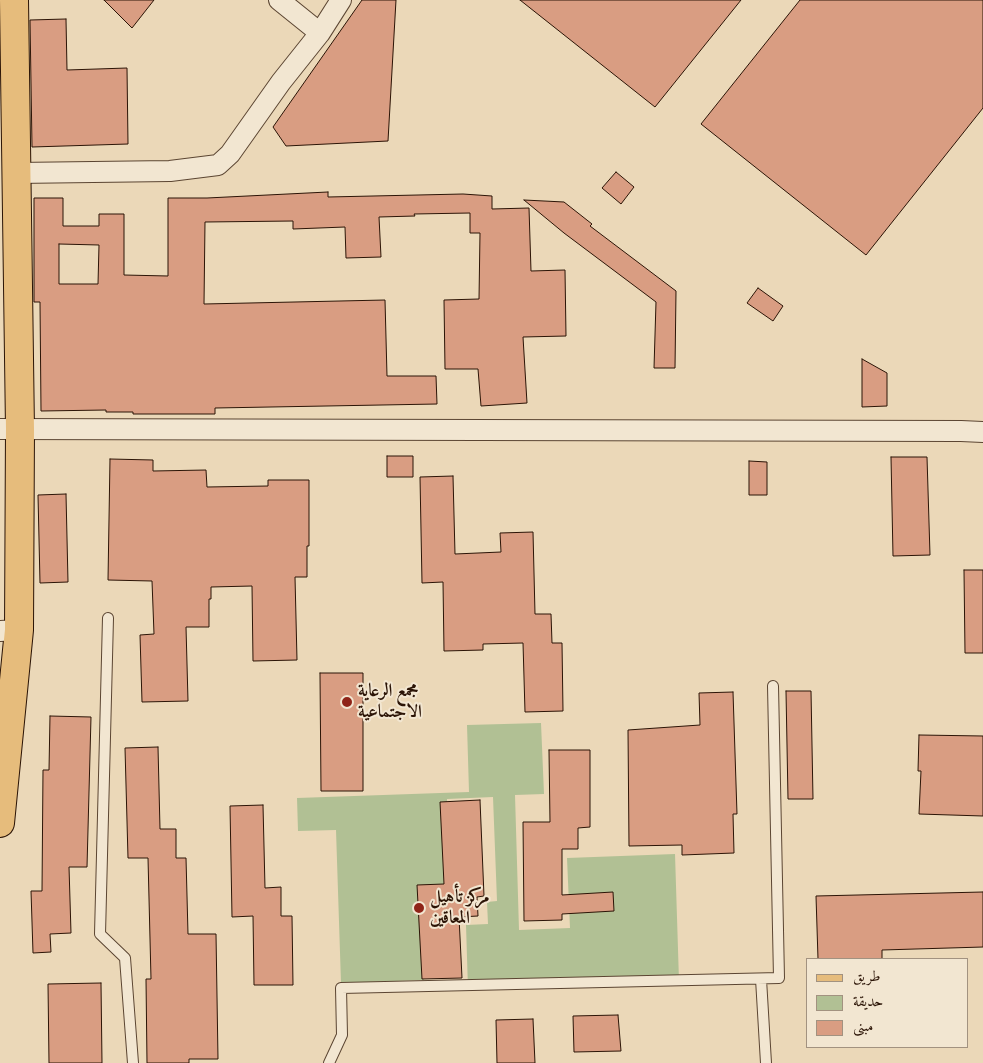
<!DOCTYPE html>
<meta charset="utf-8">
<style>
body{margin:0}
#map{position:relative;width:983px;height:1063px;overflow:hidden;background:#ebd8b8;font-family:"IM FELL Great Primer",Amiri,serif}
canvas{display:block}
.legend{position:absolute;left:806px;top:958px;width:162px;height:90px;box-sizing:border-box;background:#f2e6d1;border:1px solid #a29280;margin:0;padding:6px 9px;list-style:none;font-size:15px;color:#2b1406}
.legend li{display:flex;align-items:center;gap:10px;height:25px}
.legend b{width:25px;border:1px solid #a29280}
</style>
<div id="map">
<canvas width="983" height="1063"></canvas>
<ul class="legend">
<li><b style="height:6px;background:#e6bc7c"></b>طريق</li>
<li><b style="height:14px;background:#b1c094"></b>حديقة</li>
<li><b style="height:14px;background:#d99d82"></b>مبنى</li>
</ul>
</div>
<script>
const ctx = document.querySelector('canvas').getContext('2d');
ctx.lineJoin = 'round';
function fillPath(path, color) { ctx.fillStyle = color; ctx.fill(path, 'evenodd'); }
const toPath = rows => new Path2D(rows.map(r => 'M' + r).join(''));
function strokePath(path, color, width, dash) { ctx.strokeStyle = color; ctx.lineWidth = width; ctx.lineCap = dash ? 'butt' : 'round'; ctx.setLineDash(dash || []); ctx.stroke(path); }
function drawText(font, color, halo, rows, align = 'center') {
  ctx.font = font + ' "IM FELL Great Primer",Amiri,serif'; ctx.lineWidth = 4; ctx.setLineDash([]); ctx.textBaseline = 'middle'; ctx.strokeStyle = halo; ctx.fillStyle = color; for (const [text, x, y, turn = 0] of rows) {
    ctx.save(); ctx.translate(x, y); ctx.rotate((+turn || 0) * Math.PI / 180); ctx.textAlign = isNaN(turn) ? turn : align; if (halo) ctx.strokeText(text, 0, 0); ctx.fillText(text, 0, 0); ctx.restore();
  }
}
fillPath(toPath([
 [541,723,544,794,515,795,519,930,570,928,567,858,675,854,679,981,468,989,466,925,488,924,487,902,497,901,493,797,447,799,449,887,421,888,424,980,341,983,336,830,298,831,297,798,469,792,467,725]
]), '#b1c094');
const building = toPath([
 [104,0,154,0,132,28,104,0],
 [362,0,396,0,388,141,286,146,273,127,362,0],
 [520,0,741,0,655,107,520,0],
 [800,0,983,0,983,108,866,255,701,124,800,0],
 [66,19,67,70,127,68,128,144,32,147,30,20,66,19],
 [616,172,634,187,621,204,602,188,616,172],
 [328,192,328,197,463,194,492,196,492,209,529,208,531,271,565,270,566,336,523,337,527,403,481,406,478,369,445,369,444,300,479,299,480,233,470,233,470,213,414,214,415,216,379,217,381,257,346,258,345,227,293,229,293,221,205,222,204,304,385,300,387,376,436,376,437,404,215,408,215,414,133,414,133,412,106,412,106,410,41,411,40,302,34,302,34,198,63,198,63,226,99,226,99,214,124,214,124,275,168,276,168,198,207,198,328,192],
 [59,244,99,245,98,284,59,284,59,244],
 [524,200,564,202,592,224,590,226,676,291,675,368,654,368,656,302,564,233,524,200],
 [758,288,783,306,773,321,747,303,758,288],
 [862,359,887,373,887,406,862,407,862,359],
 [387,456,413,456,413,477,387,477,387,456],
 [891,457,927,457,930,555,893,556,891,457],
 [110,459,153,460,153,471,206,470,207,487,268,486,268,480,309,480,309,546,307,546,307,577,295,577,297,660,253,661,252,586,211,587,211,599,209,599,209,627,186,627,188,701,142,702,140,635,154,634,152,581,108,580,110,459],
 [749,461,767,462,767,495,749,495,749,461],
 [453,476,455,554,501,552,500,533,533,532,535,614,551,614,552,643,562,643,563,711,525,712,523,643,483,644,483,650,444,651,443,582,422,583,420,477,453,476],
 [66,494,68,582,40,583,38,495,66,494],
 [964,570,983,570,983,653,965,653,964,570],
 [320,673,363,673,363,791,321,791,320,673],
 [786,691,811,691,813,799,788,799,786,691],
 [733,692,737,814,733,814,734,853,682,855,682,845,629,846,628,730,700,725,699,693,733,692],
 [50,716,91,717,87,867,69,867,71,933,50,934,51,952,33,953,31,891,42,891,43,770,49,770,50,716],
 [919,735,983,736,983,816,919,814,921,771,918,771,919,735],
 [158,747,160,829,176,829,176,858,186,858,188,934,216,934,218,1059,189,1059,189,1063,147,1063,146,979,151,979,148,858,128,858,125,748,158,747],
 [549,750,590,750,590,827,578,828,578,849,562,849,562,895,613,892,614,911,562,914,562,920,524,921,523,822,550,822,549,750],
 [480,800,484,896,477,897,478,916,459,917,462,978,422,979,417,885,444,884,440,802,480,800],
 [263,805,265,888,281,887,281,916,292,916,293,985,254,985,253,916,232,917,230,806,263,805],
 [983,892,983,947,882,950,882,959,818,959,816,896,983,892],
 [101,983,102,1063,49,1063,48,984,101,983],
 [618,1015,621,1051,574,1052,573,1016,618,1015],
 [533,1019,535,1063,497,1063,496,1020,533,1019]
]);
fillPath(building, '#d99d82');
strokePath(building, '#2b1406', 1);
const service = toPath([
 [108,618,100,934,125,958,133,1063],
 [761,979,766,1063],
 [329,1063,342,1035,341,988,779,978,773,686]
]);
const minor = toPath([
 [279,0,320,33],
 [16,173,170,171,218,165,230,154,281,82,320,33,341,0],
 [0,429,961,431,983,432],
 [0,631,19,630]
]);
const primary = toPath([
 [0,823,19,630,20,429,14,0]
]);
strokePath(service, '#5b4532', 12);
strokePath(minor, '#5b4532', 22);
strokePath(primary, '#2b1406', 30);
strokePath(service, '#f2e6d1', 10);
strokePath(minor, '#f2e6d1', 20);
strokePath(primary, '#e6bc7c', 28);
for (const [x, y, r, color] of [
 [347,702,6,"#8f2418"],
 [419,908,6,"#8f2418"]
]) { const dot = new Path2D(); dot.arc(x, y, r, 0, 2 * Math.PI); ctx.fillStyle = color; ctx.fill(dot); strokePath(dot, '#f2e6d1', 2); }
drawText('bold 18px', '#2b1406', '#f2e6d1', [
 ["مجمع الرعاية",358,692],
 ["الاجتماعية",358,713],
 ["مركز تأهيل",430,898],
 ["المعاقين",430,919]
], 'left');
</script>
